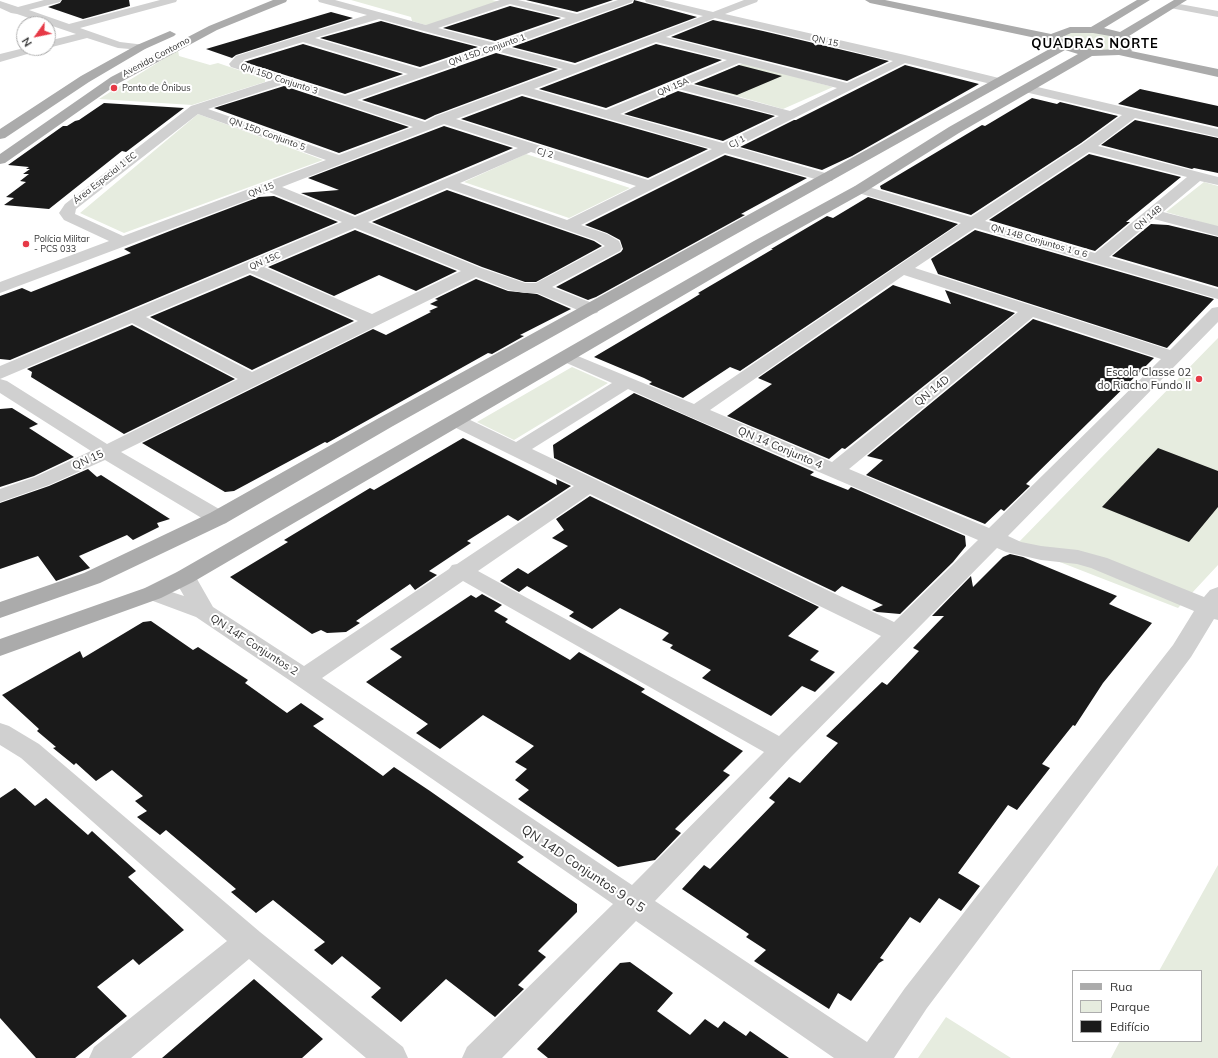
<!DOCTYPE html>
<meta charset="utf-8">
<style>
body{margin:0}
#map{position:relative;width:1218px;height:1058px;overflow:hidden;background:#fff;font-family:Mulish,sans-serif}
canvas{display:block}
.legend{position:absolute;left:1072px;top:970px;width:130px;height:72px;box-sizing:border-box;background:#fff;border:1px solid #adadad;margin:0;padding:5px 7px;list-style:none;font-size:12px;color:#333}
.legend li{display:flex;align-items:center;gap:8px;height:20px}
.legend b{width:20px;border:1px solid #adadad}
.north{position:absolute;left:16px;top:16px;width:40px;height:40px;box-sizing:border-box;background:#fff;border:1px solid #adadad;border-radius:50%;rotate:237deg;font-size:11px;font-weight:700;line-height:16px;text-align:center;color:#333}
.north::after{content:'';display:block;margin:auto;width:14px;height:18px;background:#e63946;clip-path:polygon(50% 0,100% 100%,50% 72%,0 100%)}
</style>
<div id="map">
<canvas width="1218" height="1058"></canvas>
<ul class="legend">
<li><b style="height:5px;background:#ababab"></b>Rua</li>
<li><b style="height:11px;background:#e6ecdf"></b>Parque</li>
<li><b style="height:11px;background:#1a1a1a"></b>Edifício</li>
</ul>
<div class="north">N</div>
</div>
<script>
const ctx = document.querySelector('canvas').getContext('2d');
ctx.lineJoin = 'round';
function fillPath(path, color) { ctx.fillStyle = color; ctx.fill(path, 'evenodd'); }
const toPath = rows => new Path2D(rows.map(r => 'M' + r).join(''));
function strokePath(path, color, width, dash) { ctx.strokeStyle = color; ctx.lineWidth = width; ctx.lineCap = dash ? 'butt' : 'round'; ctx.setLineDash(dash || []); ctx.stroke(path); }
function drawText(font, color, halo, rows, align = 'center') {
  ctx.font = font + ' Mulish,sans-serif'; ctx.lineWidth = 4; ctx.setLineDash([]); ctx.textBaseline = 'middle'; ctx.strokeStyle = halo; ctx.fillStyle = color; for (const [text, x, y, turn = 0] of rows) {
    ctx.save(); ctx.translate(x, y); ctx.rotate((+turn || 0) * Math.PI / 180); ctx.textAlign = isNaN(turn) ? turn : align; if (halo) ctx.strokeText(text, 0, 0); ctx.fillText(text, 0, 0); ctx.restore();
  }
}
fillPath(toPath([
 [351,0,492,0,500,2,429,26,412,21,411,17],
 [1088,32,1110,35,1123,42,1124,44,1119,48,1100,51,1076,48,1060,39,1067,33],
 [178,50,179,56,210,65,218,63,265,79,265,82,192,105,99,99],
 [744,63,833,87,783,109,694,84],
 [198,114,323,160,124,233,80,213],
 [526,154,630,188,569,218,464,182],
 [1204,182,1218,186,1218,227,1166,212],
 [1218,338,1218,565,1178,608,1016,545],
 [572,367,608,383,514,440,477,422],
 [1218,865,1218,1058,1111,1058,1120,1041,1201,1041,1201,971,1159,971],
 [946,1017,1011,1058,918,1058]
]), '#e6ecdf');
fillPath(toPath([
 [62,0,129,0,130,6,83,19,48,7,60,3],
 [526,0,613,0,577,12],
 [634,0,697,17,575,63,512,47,633,3],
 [510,6,561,18,495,41,443,28],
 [331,12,353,18,236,55,232,58,206,49],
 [713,20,763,31,889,61,847,81,671,37],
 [381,21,424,33,478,47,420,67,320,38],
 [303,44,403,74,345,94,244,62],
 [656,44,722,60,606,108,539,89],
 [496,53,558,69,435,115,425,120,362,100],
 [739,65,782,76,737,95,694,84],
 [905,65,979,84,852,156,822,170,740,147,794,120,796,120],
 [284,86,409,127,339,153,214,108],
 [1140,89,1218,106,1218,127,1118,104],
 [678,91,775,116,723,141,624,114],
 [522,96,708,149,648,178,461,119],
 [1032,98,1057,104,1060,102,1118,116,1081,143,971,215,881,189,880,186,982,125,985,126],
 [104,103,184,108,126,152,122,151,49,209,4,205,14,198,6,197,26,182,20,181,29,174,23,174,30,169,26,169,29,167,8,165,63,126,67,126,75,121,79,120],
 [1135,120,1218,138,1218,173,1194,168,1192,169,1101,145],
 [444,126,513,148,355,215,301,193,339,190,308,178],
 [1089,154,1181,177,1126,222,1130,222,1095,251,989,220],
 [725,155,807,178,741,214,745,215,596,297,588,300,556,287,621,252,623,249,620,240,607,233,585,225],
 [447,190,594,241,602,246,536,282,525,282,482,267,372,222],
 [274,196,338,222,10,360,0,359,0,296,22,288,31,292,131,253,124,249,175,229,259,197],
 [868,197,958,224,740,371,730,367,683,398,649,384,652,382,644,378,594,357,687,302,700,294,698,293,773,249,771,249,827,216,833,218],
 [1151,224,1168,225,1218,237,1218,287,1112,256],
 [355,230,457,271,416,291,379,275,334,296,268,267],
 [975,230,1214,299,1167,348,938,274,931,259],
 [250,275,352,320,354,321,252,370,150,317],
 [476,279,508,291,537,294,571,309,520,335,524,336,492,354,488,353,327,443,325,442,234,491,225,492,142,443,373,329,386,335,431,312,429,311,438,307,430,304,438,300,435,299],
 [893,285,951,304,945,290,1015,313,845,449,842,448,829,459,727,416,772,384,758,378],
 [1033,319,1154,358,1026,484,1030,486,1004,511,1001,509,985,524,866,475,883,460,867,456],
 [132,325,235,379,124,434,31,377,32,372,27,369],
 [634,393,814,472,810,475,848,490,851,487,965,536,966,546,953,562,900,614,877,612,872,610,883,605,842,586,835,592,554,458,553,445],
 [12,408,38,424,29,428,74,457,34,476,0,487,0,409],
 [463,438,557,485,556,479,571,486,518,521,508,515,467,541,471,543,429,571,437,575,415,590,410,584,356,621,360,623,346,632,327,633,321,630,312,634,230,577,288,542,284,540,370,488,374,490],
 [1158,448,1218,471,1218,507,1189,542,1102,507],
 [88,469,97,477,101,475,170,519,157,523,159,527,133,540,127,535,79,556,90,568,56,581,38,556,0,569,0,503,49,486],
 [590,496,819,607,788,636,819,651,810,660,835,672,815,692,802,686,771,716,702,678,711,670,670,648,673,645,662,640,669,633,620,608,592,629,569,616,574,612,527,586,519,592,500,581,518,568,528,574,568,546,552,538,564,530,556,519],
 [1010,554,1023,557,1117,596,1109,604,1152,623,1103,683,1075,726,1073,725,1042,764,1050,768,1017,810,1008,805,958,873,980,886,961,911,939,898,920,923,910,917,880,958,884,960,879,963,851,1001,838,993,829,1009,754,961,766,950,746,937,749,934,682,889,704,865,710,869,775,802,769,798,789,777,800,783,838,743,826,736,882,682,887,685,919,651,913,648,944,616,932,616,971,576,973,587,1003,557],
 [482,594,502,605,494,611,508,619,505,622,570,660,579,652,645,689,641,692,743,751,723,771,730,775,675,829,681,833,655,860,618,867,518,799,529,790,515,780,527,769,515,762,534,746,483,715,440,749,416,733,428,724,366,682,402,657,390,649,471,595,476,598],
 [151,621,193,650,198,647,248,680,245,683,287,713,301,703,324,719,313,726,383,776,394,767,430,791,524,857,517,862,577,904,577,912,538,951,546,957,518,985,524,989,495,1017,446,979,401,1022,371,997,381,988,342,956,332,965,314,950,325,942,273,900,256,913,231,892,236,889,166,830,160,835,137,817,147,811,135,801,143,796,112,770,96,781,76,763,74,765,53,748,56,747,37,731,39,729,2,695,80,651,83,658,143,622],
 [15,788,35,806,46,798,88,835,92,831,136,871,128,877,184,930,139,965,133,959,97,987,127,1016,75,1058,36,1058,0,1018,0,798],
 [630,962,673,993,657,1011,690,1035,705,1019,718,1028,724,1021,746,1036,750,1031,789,1058,548,1058,537,1049,620,963],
 [254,979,323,1039,302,1058,162,1058]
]), '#1a1a1a');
fillPath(toPath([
 [44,0,61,0,60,2,29,10,69,24,160,0,177,0,176,2,80,28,120,42,145,45,147,47,145,49,141,50,118,48,87,38,48,48,46,48,48,48,48,41,76,34,17,14,11,13,0,8,0,1,18,7,44,0],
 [318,0,335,0,426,25,500,0,518,0,577,14,618,0,633,0,632,2,507,47,575,65,703,16,646,2,645,0,663,0,713,12,744,0,758,0,757,2,725,14,905,55,1003,79,1005,82,999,86,905,63,736,147,832,175,834,178,832,181,822,181,725,153,581,225,607,234,619,241,622,248,620,251,552,287,597,305,600,309,597,313,591,314,585,313,537,293,525,293,508,290,476,277,121,452,226,513,229,518,226,523,218,525,210,523,105,460,49,485,0,502,0,489,35,477,91,451,0,393,0,379,7,381,107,444,238,379,132,323,0,379,0,366,342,222,269,192,0,293,0,282,109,241,64,220,59,213,65,204,191,106,272,80,231,67,229,64,236,56,367,15,319,2,318,0],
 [510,4,566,18,495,43,438,28,510,4],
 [715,18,893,61,847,83,666,37,715,18],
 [379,19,483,47,420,69,315,38,379,19],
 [303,42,408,74,345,96,242,63,244,60,303,42],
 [656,42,727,60,606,110,534,89,656,42],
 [496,51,563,69,436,116,425,122,357,100,496,51],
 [739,63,837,88,790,111,689,84,739,63],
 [284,84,413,127,339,155,208,109,284,84],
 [678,89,779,116,723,143,620,114,678,89],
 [522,94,712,149,648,180,456,119,522,94],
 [198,114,326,160,123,236,75,214,76,209,198,114],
 [444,124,518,148,355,217,282,187,444,124],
 [531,152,636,186,567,220,460,183,531,152],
 [447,188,595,240,605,246,536,283,525,283,481,268,368,222,447,188],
 [355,228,461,271,372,314,264,267,355,228],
 [250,273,358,321,252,372,146,317,250,273],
 [1174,3,1218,11,1218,17,1170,8,1169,6,1170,4,1174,3],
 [24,48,43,48,41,50,0,62,0,54,24,48],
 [1029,85,1218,129,1218,137,1135,118,1098,146,1218,177,1218,185,1200,181,1163,212,1218,226,1218,236,1154,219,1109,257,1218,289,1218,299,975,228,915,268,1170,350,1212,308,1218,307,1218,322,1008,536,1021,542,1041,546,1078,550,1107,558,1204,597,1210,590,1218,587,1218,620,1214,619,1191,657,927,1008,894,1058,834,1058,636,921,502,1058,462,1058,467,1047,613,904,295,684,196,617,145,598,141,593,145,588,153,586,184,596,173,577,177,572,185,570,193,572,213,607,304,666,449,569,452,565,457,564,574,486,450,425,447,421,450,417,457,415,464,417,516,442,612,383,562,361,559,357,562,353,568,352,694,404,961,223,855,192,853,189,855,186,865,186,971,217,1082,144,1122,115,1025,92,1023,89,1029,85],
 [1089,152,1187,177,1095,253,985,221,1089,152],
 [904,275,1018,312,832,462,710,410,904,275],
 [1033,317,1161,359,989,528,849,469,1033,317],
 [628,389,688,416,978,540,894,622,532,449,628,389],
 [590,494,881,636,779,736,478,571,590,494],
 [997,548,1006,552,1041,560,1077,564,1091,568,1194,611,1173,645,905,988,867,1042,655,901,791,757,997,548],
 [463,581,764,752,632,885,322,678,463,581],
 [0,723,9,726,39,744,260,932,403,1047,408,1058,366,1058,249,959,131,1058,89,1058,94,1047,227,941,21,758,0,745,0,723]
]), '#d0d0d0');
fillPath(toPath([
 [273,0,287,0,286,2,217,30,119,83,5,163,0,164,0,154,111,77,209,26,273,0],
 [865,0,885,0,1051,34,1070,27,1091,27,1137,0,1150,0,1104,28,1120,32,1174,0,1187,0,1129,36,1136,39,1139,46,1131,51,1218,69,1218,77,1119,55,1092,56,959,133,865,192,766,247,193,582,161,598,0,656,0,639,145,588,177,572,754,241,855,186,949,127,1078,54,1065,50,393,426,226,523,100,583,0,618,0,602,84,573,210,513,379,418,1055,46,1050,41,870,3,865,0],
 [1071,33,1093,33,1110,36,1127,44,1117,49,1098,50,1078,47,1060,38,1071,33],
 [170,31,176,34,174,36,145,49,89,82,5,138,0,139,0,129,81,76,137,45,170,31]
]), '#ababab');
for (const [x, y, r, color] of [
 [114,88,4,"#e63946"],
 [26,244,4,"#e63946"],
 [1199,379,4,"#e63946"]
]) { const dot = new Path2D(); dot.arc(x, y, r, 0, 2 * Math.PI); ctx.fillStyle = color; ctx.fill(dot); strokePath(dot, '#fff', 1.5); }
drawText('9px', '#333', '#fff', [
 ["QN 15",825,41,13],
 ["QN 15D Conjunto 1",487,50,-19],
 ["Avenida Contorno",156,57,-28],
 ["QN 15D Conjunto 3",279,79,18],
 ["QN 15A",673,87,-23],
 ["QN 15D Conjunto 5",267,134,20],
 ["CJ 1",737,142,-27],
 ["CJ 2",545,153,17],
 ["Área Especial 1 EC",105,178,-38],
 ["QN 15",261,190,-21],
 ["QN 14B",1148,218,-40],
 ["QN 14B Conjuntos 1 a 6",1039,241,16],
 ["QN 15C",265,261,-23]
]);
drawText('9px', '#333', '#fff', [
 ["Ponto de Ônibus",122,88],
 ["Polícia Militar",34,239],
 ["- PCS 033",34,249]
], 'left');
drawText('11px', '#333', '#fff', [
 ["Escola Classe 02",1191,373],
 ["do Riacho Fundo II",1191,386]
], 'right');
drawText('11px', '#333', '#fff', [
 ["QN 14D",932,391,-39],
 ["QN 14 Conjunto 4",780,448,23],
 ["QN 15",88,460,-24],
 ["QN 14F Conjuntos 2",254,645,33]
]);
ctx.letterSpacing = '1px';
drawText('bold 13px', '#000', '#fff', [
 ["QUADRAS NORTE",1095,44]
]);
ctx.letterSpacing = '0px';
drawText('13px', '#333', '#fff', [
 ["QN 14D Conjuntos 9 a 5",583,869,34]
]);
</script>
